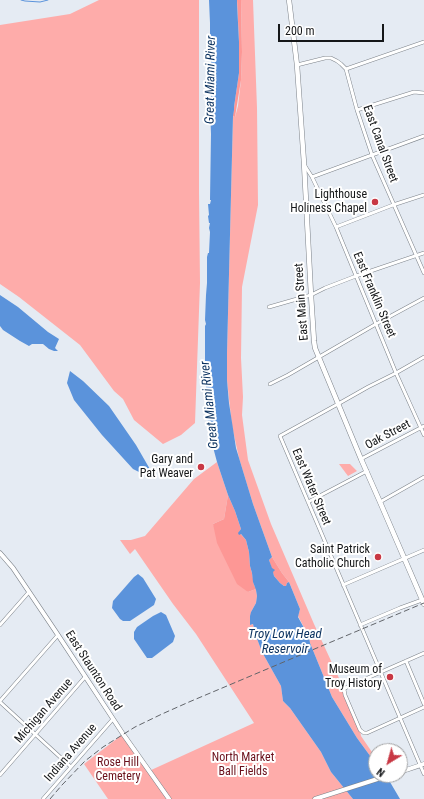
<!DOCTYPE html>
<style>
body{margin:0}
#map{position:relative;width:424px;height:799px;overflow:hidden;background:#e5ebf3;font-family:"Roboto Condensed",sans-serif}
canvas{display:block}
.north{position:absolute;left:368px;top:743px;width:40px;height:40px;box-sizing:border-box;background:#fff;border:1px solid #a1a2a3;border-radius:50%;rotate:217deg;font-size:11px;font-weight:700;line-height:16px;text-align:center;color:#151719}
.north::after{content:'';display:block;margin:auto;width:14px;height:18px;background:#c83844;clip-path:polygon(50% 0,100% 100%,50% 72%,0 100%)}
.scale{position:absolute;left:278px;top:24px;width:106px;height:18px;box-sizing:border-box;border:2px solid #151719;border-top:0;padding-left:5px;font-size:12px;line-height:14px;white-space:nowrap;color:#151719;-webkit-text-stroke:3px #fff;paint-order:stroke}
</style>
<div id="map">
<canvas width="424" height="799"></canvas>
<div class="north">N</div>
<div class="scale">200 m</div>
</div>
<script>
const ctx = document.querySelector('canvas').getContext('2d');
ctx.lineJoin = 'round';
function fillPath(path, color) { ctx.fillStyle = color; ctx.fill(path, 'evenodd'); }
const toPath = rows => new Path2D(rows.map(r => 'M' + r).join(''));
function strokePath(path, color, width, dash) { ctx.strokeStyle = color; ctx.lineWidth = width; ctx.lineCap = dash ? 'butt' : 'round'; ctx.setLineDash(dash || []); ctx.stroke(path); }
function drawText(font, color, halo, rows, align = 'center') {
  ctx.font = font + ' "Roboto Condensed",sans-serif'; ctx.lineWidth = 4; ctx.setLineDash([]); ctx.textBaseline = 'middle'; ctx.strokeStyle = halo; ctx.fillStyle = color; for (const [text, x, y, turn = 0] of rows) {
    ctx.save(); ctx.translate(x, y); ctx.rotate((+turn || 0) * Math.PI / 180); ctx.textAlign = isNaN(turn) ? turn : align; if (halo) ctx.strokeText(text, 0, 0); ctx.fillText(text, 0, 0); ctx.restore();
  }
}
fillPath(toPath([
 [99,0,199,0,199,193,200,283,195,423,181,435,163,444,134,420,123,399,114,391,80,345,19,297,0,284,0,25,70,14],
 [241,0,253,0,257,108,258,205,242,287,241,358,243,397,242,415,248,460,271,524,314,624,344,689,345,695,360,730,361,736,376,758,376,764,357,738,332,697,310,643,309,637,298,616,300,609,289,582,282,573,272,557,253,504,239,458,232,426,227,380,227,353,233,116,235,117,238,106,241,80,242,52],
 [217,462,228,495,224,519,213,524,248,592,256,589,257,596,256,603,251,612,250,625,253,624,256,636,262,652,281,686,283,701,290,708,321,752,331,772,353,799,108,799,84,764,123,734,149,771,254,723,196,634,173,604,135,549,130,554,120,540,131,540,145,536,194,479],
 [339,464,350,464,357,471,348,476]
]), '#feacaa');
fillPath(toPath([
 [237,0,241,0,242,52,241,80,235,117,233,116,233,114,234,107,239,73,239,42],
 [228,495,235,511,241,529,239,532,246,540,249,552,250,566,252,573,254,585,256,589,248,592,237,584,217,543,213,524,224,519],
 [272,557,282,573,289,582,287,583,286,586,284,586,280,583,274,576,269,560]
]), '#fd9795');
fillPath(toPath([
 [209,0,237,0,237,3,239,42,239,73,234,107,234,110,233,116,227,353,227,380,229,403,236,448,253,504,272,557,269,560,272,568,275,570,273,572,274,576,280,583,284,586,286,586,287,583,289,582,300,609,298,617,309,637,310,643,332,697,357,738,376,764,376,775,385,775,390,782,400,799,353,799,331,772,321,752,290,708,283,701,281,686,262,652,256,636,254,636,250,633,250,630,254,628,253,624,250,625,250,616,251,612,256,603,257,596,256,590,253,582,252,573,250,566,249,552,246,540,241,534,239,535,238,533,241,529,235,511,228,495,217,462,209,432,207,413,205,364,205,326,206,324,205,320,206,295,207,283,207,257,208,253,209,253,210,232,209,228,210,223,209,223,208,216,209,215,208,204,210,204,211,200,210,200,211,134,210,109,212,105,211,102,211,91,210,90,211,89,211,55,210,48,210,23],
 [0,295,18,307,48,332,59,339,55,348,58,351,54,351,49,349,43,344,32,344,29,346,20,341,3,330,0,326],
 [70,371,83,381,109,406,136,445,151,471,141,473,133,469,102,435,74,400,67,383],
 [138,574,143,578,156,599,154,605,130,621,123,621,120,619,112,608,113,601,134,577],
 [161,612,166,615,175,636,173,642,152,658,147,658,134,639,134,632,137,627,153,616]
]), '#5b93db');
strokePath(toPath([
 [21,0,25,1,40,2,48,0]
]), '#5b93db', 1);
const minor = toPath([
 [297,65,325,58,331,58,337,61,341,64,346,69,357,110,372,155,424,273],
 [346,69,424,42],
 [357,110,414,92,424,93],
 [305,166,312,177,336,227,396,373,424,435],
 [312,177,372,155,424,136],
 [336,227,393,205,424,195],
 [269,307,311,295,325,288,356,276,424,253],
 [424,357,396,373,368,387,338,404,280,436,424,774],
 [270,384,288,375,376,324,424,298],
 [361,459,424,426],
 [308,502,367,471],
 [380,502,424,477],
 [343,585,424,550],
 [0,625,29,592],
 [360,625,400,608,422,600],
 [424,653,347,687,344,689,345,695,360,730,364,733,367,733,424,707],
 [406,661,424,704],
 [0,701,58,635],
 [0,702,71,767],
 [0,775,85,677],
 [43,799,113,719]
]);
const secondary = toPath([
 [0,553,13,568,56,632,123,734,169,799],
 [400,772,424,764],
 [315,799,390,775]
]);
const primary = toPath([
 [289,0,297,65,304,163,311,295,314,341,315,348,361,459,380,502,424,604]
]);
strokePath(minor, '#7c8289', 4);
strokePath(secondary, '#7c8289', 5);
strokePath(primary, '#7c8289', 5.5);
strokePath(minor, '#fff', 3);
strokePath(secondary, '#fff', 4);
strokePath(primary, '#fff', 4.5);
strokePath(toPath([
 [50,799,62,785,85,761,103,747,135,727,162,714,189,702,324,645,424,603]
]), '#616469', 1, [6, 3]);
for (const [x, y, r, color] of [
 [375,202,4,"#c83844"],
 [201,467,4,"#c83844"],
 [378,557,4,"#c83844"],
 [390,677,4,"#c83844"]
]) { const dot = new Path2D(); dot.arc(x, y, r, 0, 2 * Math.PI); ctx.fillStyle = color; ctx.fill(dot); strokePath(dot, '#fff', 1.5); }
drawText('12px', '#151719', '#fff', [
 ["East Canal Street",380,144,70],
 ["East Franklin Street",374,295,67],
 ["East Main Street",302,302,-94],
 ["Oak Street",388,435,-28],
 ["East Water Street",311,487,67],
 ["East Staunton Road",93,671,57],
 ["Michigan Avenue",44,711,-49],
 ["Indiana Avenue",71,753,-49]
]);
drawText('12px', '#151719', '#fff', [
 ["Lighthouse",367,195],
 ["Holiness Chapel",367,209],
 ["Gary and",193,460],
 ["Pat Weaver",193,474],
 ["Saint Patrick",370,550],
 ["Catholic Church",370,564],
 ["Museum of",382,670],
 ["Troy History",382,684]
], 'right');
drawText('12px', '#6a101b', '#fff', [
 ["North Market",243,758],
 ["Ball Fields",243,772],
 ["Rose Hill",118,763],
 ["Cemetery",118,777]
]);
drawText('italic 13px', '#0a315f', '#fff', [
 ["Great Miami River",211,80,-89],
 ["Great Miami River",210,405,-96],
 ["Troy Low Head",285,635],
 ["Reservoir",285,650]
]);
</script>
